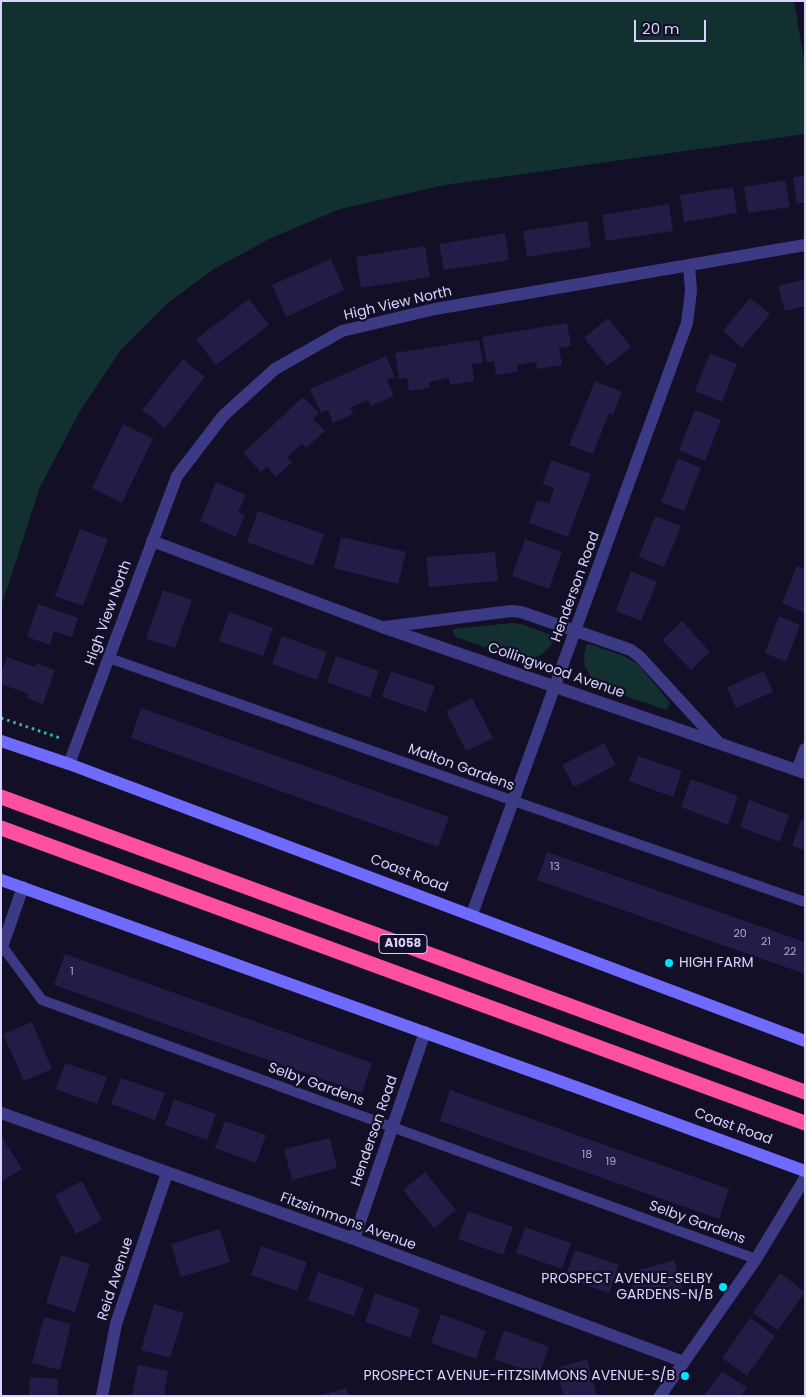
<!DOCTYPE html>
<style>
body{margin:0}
#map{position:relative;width:806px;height:1397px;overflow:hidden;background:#130f26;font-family:Poppins,sans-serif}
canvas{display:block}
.frame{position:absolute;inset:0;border:2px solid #d9d4ff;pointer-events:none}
.scale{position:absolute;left:634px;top:20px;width:72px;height:22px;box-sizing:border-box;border:2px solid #d9d4ff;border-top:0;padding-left:6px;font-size:15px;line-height:18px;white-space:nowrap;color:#d9d4ff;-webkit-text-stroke:4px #130f26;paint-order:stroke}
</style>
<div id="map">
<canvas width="806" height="1397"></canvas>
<div class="frame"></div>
<div class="scale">20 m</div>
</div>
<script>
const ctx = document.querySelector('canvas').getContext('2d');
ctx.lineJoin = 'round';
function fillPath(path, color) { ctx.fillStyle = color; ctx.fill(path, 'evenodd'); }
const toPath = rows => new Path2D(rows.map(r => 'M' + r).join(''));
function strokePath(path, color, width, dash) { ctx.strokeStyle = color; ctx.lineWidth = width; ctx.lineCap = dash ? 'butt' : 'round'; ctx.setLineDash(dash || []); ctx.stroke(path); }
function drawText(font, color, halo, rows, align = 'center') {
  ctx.font = font + ' Poppins,sans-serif'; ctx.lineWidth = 4.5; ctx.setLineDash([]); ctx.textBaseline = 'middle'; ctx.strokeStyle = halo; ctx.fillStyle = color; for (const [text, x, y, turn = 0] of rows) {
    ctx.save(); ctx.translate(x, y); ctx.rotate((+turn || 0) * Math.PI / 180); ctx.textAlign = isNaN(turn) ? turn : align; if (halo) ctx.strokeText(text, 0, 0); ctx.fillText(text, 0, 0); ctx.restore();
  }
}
fillPath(toPath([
 [1,1,794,1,805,66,805,134,445,185,340,209,271,238,214,269,169,302,120,351,80,411,40,487,1,607],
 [511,623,521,624,551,635,554,641,547,650,539,656,529,660,519,659,456,637,453,633,453,629],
 [589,644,624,656,638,664,667,699,670,703,667,709,664,709,607,690,598,685,591,677,585,667,584,656,586,645]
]), '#12302f');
fillPath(toPath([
 [805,176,805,202,797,204,793,177],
 [785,180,790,207,748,213,744,187],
 [733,187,737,213,684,222,680,195],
 [669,204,673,231,606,241,602,215],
 [587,221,591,247,527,257,523,231],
 [505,233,509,260,444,270,439,244],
 [425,246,430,277,361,288,356,257],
 [331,259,344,290,286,317,272,285],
 [805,279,805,306,785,311,778,286],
 [750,298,770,314,742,348,723,331],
 [249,299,269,325,216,365,196,339],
 [608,318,631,347,607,366,584,338],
 [567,323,571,346,559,348,562,365,537,369,536,362,517,365,518,372,496,375,494,361,487,363,482,337],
 [479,340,483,363,472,364,474,381,450,385,449,378,429,382,430,388,409,391,407,378,399,379,395,353],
 [710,353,737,364,722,402,695,391],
 [386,356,395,377,387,380,394,396,371,406,368,400,350,408,353,414,333,423,328,410,321,413,310,389],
 [183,359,205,377,165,428,142,410],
 [595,381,622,392,613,415,609,413,593,454,569,445],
 [303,397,319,413,313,419,325,431,306,448,302,444,287,457,292,462,276,477,267,467,261,472,243,453],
 [695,410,721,420,705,461,679,450],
 [123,424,153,439,122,503,92,488],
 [678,458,701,468,684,511,661,502],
 [551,460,591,474,568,537,529,523,537,500,549,504,554,488,543,484],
 [216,482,246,495,238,512,245,515,236,537,200,521],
 [258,511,324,534,313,566,247,542],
 [655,516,681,526,664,567,639,557],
 [80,529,108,539,83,606,55,596],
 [341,537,406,552,398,584,334,568],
 [525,539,562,552,549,589,512,576],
 [495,552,498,581,429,587,426,557],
 [797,566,805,569,805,613,782,603],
 [631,571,657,582,641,621,616,611],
 [163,590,192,600,175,648,146,639],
 [38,604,78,618,72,637,54,631,50,645,27,637],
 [229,612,273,628,263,656,219,641],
 [779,616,800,625,786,662,765,653],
 [682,621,710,652,691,670,662,640],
 [282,636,327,652,317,680,272,664],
 [336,656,379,671,370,698,327,682],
 [7,657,35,667,36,663,55,670,43,704,27,698,29,694,1,684,1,672],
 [391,671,435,686,426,712,382,697],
 [764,671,773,692,736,708,727,687],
 [472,698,493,738,466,751,446,711],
 [141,708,449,817,438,847,131,738],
 [604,743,616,765,574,787,562,765],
 [638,756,682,771,673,797,629,781],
 [691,779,738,796,728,825,681,807],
 [749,800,789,815,780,842,740,827],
 [801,820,805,821,805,850,792,846],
 [547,852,805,942,805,974,537,880],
 [65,954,372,1063,362,1093,54,985],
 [32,1022,52,1069,24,1081,3,1034],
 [65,1063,107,1077,97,1104,56,1089],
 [121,1078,165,1093,155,1120,111,1104],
 [450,1090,729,1189,719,1219,440,1121],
 [174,1099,216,1114,207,1140,165,1125],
 [225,1121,266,1135,256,1163,215,1148],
 [1,1136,22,1169,1,1182],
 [330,1138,337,1168,292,1180,284,1149],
 [425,1172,456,1210,434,1228,403,1190],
 [82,1181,102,1220,76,1234,55,1195],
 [468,1211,513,1227,503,1255,458,1239],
 [525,1227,571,1243,562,1269,516,1253],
 [220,1229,230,1262,181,1277,171,1244],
 [261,1246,307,1262,297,1291,251,1275],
 [575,1250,619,1265,609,1293,565,1278],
 [61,1255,90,1264,75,1312,46,1303],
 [674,1260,682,1288,637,1301,629,1273],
 [318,1272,364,1288,354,1316,308,1300],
 [780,1273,805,1292,778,1330,753,1313],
 [375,1293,420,1309,410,1338,365,1322],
 [154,1304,184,1313,170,1358,141,1350],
 [441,1314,486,1331,476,1359,431,1343],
 [44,1317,71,1324,60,1370,32,1363],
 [750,1318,775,1336,747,1376,722,1358],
 [504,1330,549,1347,539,1375,494,1359],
 [587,1359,597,1396,564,1396,556,1368],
 [138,1365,168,1371,164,1396,132,1396],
 [722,1371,747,1388,741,1396,704,1396],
 [30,1377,58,1379,57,1396,29,1396],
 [346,1388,349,1396,322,1396,322,1395]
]), '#241b47');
strokePath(toPath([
 [1,718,60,738]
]), '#2fb8b0', 3, [2.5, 4]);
strokePath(toPath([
 [109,658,514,801,805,902],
 [2,946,42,1000,756,1259]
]), '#3d3a85', 10);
strokePath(toPath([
 [152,541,382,627,805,773],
 [385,627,511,611,521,612,631,650,640,657,718,742],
 [69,764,177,476,223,416,275,369,342,331,435,309,805,245],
 [797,770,805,749],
 [472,914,687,323,691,291,689,266],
 [1,950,23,887],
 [1,1113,354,1239,684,1362],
 [354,1239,425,1032],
 [102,1396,116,1324,167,1173],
 [660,1396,756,1259,805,1178]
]), '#3d3a85', 12);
strokePath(toPath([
 [1,741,69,764,805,1041],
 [1,880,584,1090,805,1171]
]), '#6f6bff', 12);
strokePath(toPath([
 [1,797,805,1092],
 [1,828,805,1123]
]), '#ff4fa3', 15);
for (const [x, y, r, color] of [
 [669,963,5,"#00e5ff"],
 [723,1287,5,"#00e5ff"],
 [685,1376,5,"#00e5ff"]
]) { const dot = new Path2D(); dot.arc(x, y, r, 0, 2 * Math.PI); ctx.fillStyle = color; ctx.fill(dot); strokePath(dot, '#130f26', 2); }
drawText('11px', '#aca6d1', null, [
 ["13",555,867],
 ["20",740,934],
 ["21",766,942],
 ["22",790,952],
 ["1",72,972],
 ["18",587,1155],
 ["19",611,1162]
]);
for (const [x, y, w] of [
 [403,944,48]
]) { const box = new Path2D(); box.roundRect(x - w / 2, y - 9.5, w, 19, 4); ctx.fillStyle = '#130f26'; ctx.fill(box); strokePath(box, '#d9d4ff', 1); }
drawText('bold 12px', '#d9d4ff', null, [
 ["A1058",403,944]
]);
drawText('14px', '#d9d4ff', '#130f26', [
 ["High View North",398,304,-13],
 ["Henderson Road",576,587,-70],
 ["High View North",109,613,-70],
 ["Collingwood Avenue",556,671,19],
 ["Malton Gardens",461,768,20],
 ["Coast Road",409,874,21],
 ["Selby Gardens",316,1085,20],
 ["Coast Road",733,1127,20],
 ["Henderson Road",375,1131,-71],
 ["Fitzsimmons Avenue",348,1222,20],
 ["Selby Gardens",697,1223,20],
 ["Reid Avenue",116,1279,-72]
]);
drawText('14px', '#d9d4ff', '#130f26', [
 ["HIGH FARM",679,963,"left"],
 ["PROSPECT AVENUE-SELBY",713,1279],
 ["GARDENS-N/B",713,1295],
 ["PROSPECT AVENUE-FITZSIMMONS AVENUE-S/B",675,1376]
], 'right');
</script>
